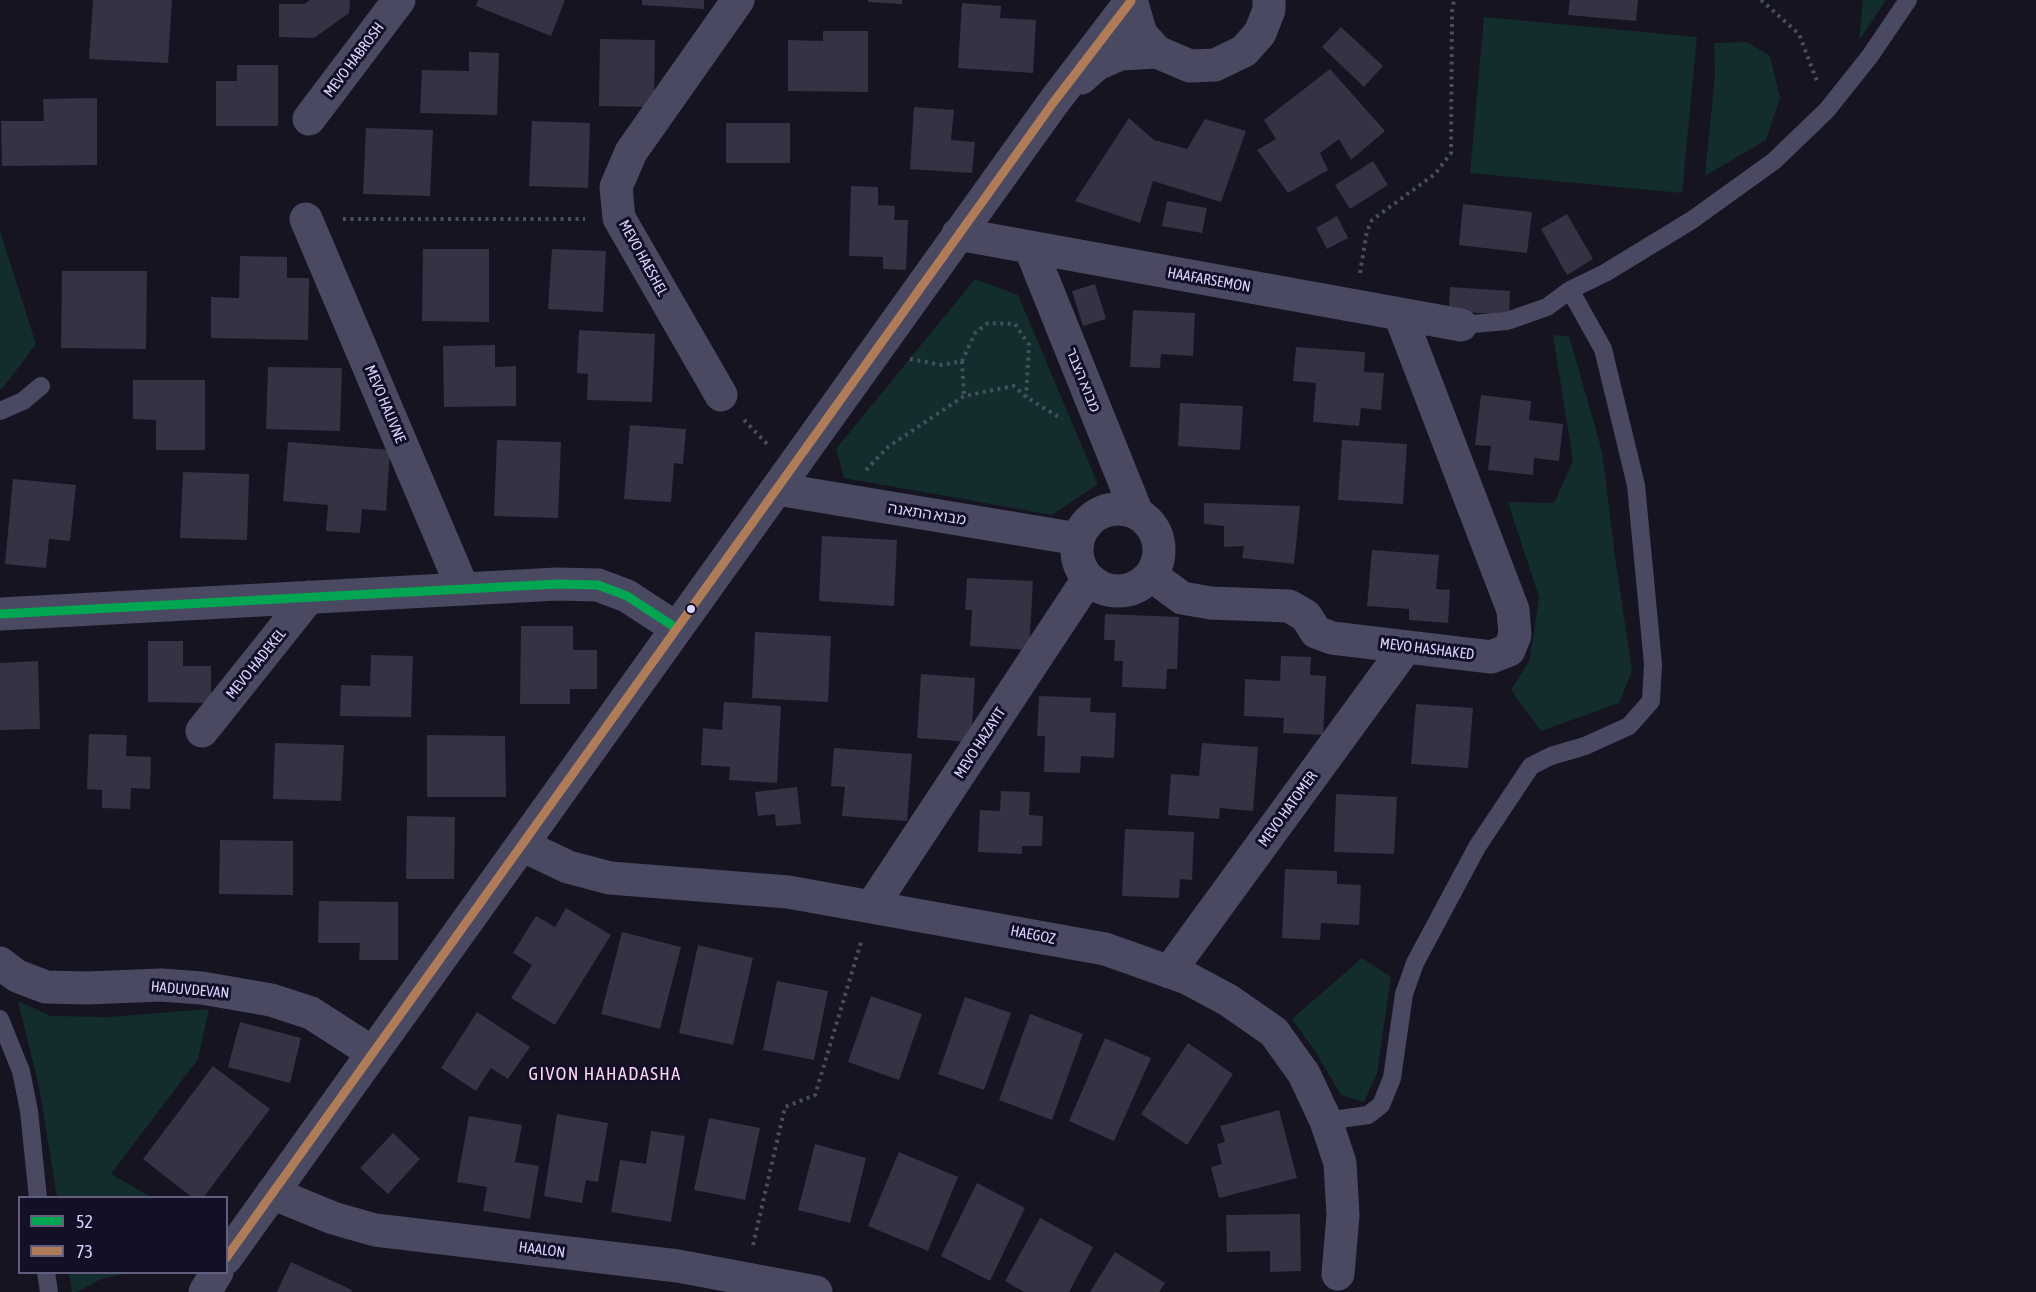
<!DOCTYPE html>
<meta charset="utf-8">
<style>
body{margin:0}
#map{position:relative;width:2036px;height:1292px;overflow:hidden;background:#161421;font-family:"Asap Condensed",sans-serif}
canvas{display:block}
.legend{position:absolute;left:18px;top:1196px;width:210px;height:78px;box-sizing:border-box;background:#130f26;border:2px solid #625e7d;margin:0;padding:8px 10px;list-style:none;font-size:18px;color:#d9d4ff}
.legend li{display:flex;align-items:center;gap:12px;height:30px}
.legend b{width:30px;border:2px solid #625e7d}
</style>
<div id="map">
<canvas width="2036" height="1292"></canvas>
<ul class="legend">
<li><b style="height:8px;background:#00a651"></b>52</li>
<li><b style="height:8px;background:#b07c57"></b>73</li>
</ul>
</div>
<script>
const ctx = document.querySelector('canvas').getContext('2d');
ctx.lineJoin = 'round';
function fillPath(path, color) { ctx.fillStyle = color; ctx.fill(path, 'evenodd'); }
const toPath = rows => new Path2D(rows.map(r => 'M' + r).join(''));
function strokePath(path, color, width, dash) { ctx.strokeStyle = color; ctx.lineWidth = width; ctx.lineCap = dash ? 'butt' : 'round'; ctx.setLineDash(dash || []); ctx.stroke(path); }
function drawText(font, color, halo, rows, align = 'center') {
  ctx.font = font + ' "Asap Condensed","Noto Sans Hebrew",sans-serif'; ctx.lineWidth = 6; ctx.setLineDash([]); ctx.textBaseline = 'middle'; ctx.strokeStyle = halo; ctx.fillStyle = color; for (const [text, x, y, turn = 0] of rows) {
    ctx.save(); ctx.translate(x, y); ctx.rotate((+turn || 0) * Math.PI / 180); ctx.textAlign = isNaN(turn) ? turn : align; if (halo) ctx.strokeText(text, 0, 0); ctx.fillText(text, 0, 0); ctx.restore();
  }
}
fillPath(toPath([
 [1863,0,1886,0,1859,41],
 [1484,17,1697,37,1682,193,1470,173],
 [1747,42,1770,56,1780,98,1766,140,1705,176,1715,76,1714,43],
 [0,231,36,344,3,388,0,389],
 [975,279,1018,295,1098,484,1052,515,844,478,836,449],
 [1553,335,1569,336,1602,451,1615,556,1632,671,1619,703,1541,731,1511,690,1530,659,1539,597,1508,502,1554,503,1573,461],
 [1362,958,1391,977,1377,1073,1364,1102,1341,1095,1315,1051,1292,1019],
 [18,1001,51,1016,109,1017,209,1009,198,1059,111,1174,151,1197,57,1197,39,1087],
 [69,1273,69,1272,128,1273,101,1279,77,1292,72,1292]
]), '#132c2d');
fillPath(toPath([
 [93,0,172,0,168,63,89,59],
 [310,0,350,0,349,13,314,38,279,37,279,4,304,4],
 [478,0,565,0,551,36,476,6],
 [642,0,704,0,704,9,642,5],
 [868,0,902,0,902,4,868,2],
 [1570,0,1638,0,1636,21,1568,15],
 [962,3,1001,6,1000,18,1036,20,1033,73,958,68],
 [1341,27,1383,66,1364,87,1322,47],
 [823,31,868,31,868,92,788,91,788,40,823,41],
 [600,39,655,40,654,107,599,106],
 [469,52,499,53,497,115,420,113,422,70,469,71],
 [237,65,278,65,278,126,216,126,216,81,237,81],
 [1330,69,1385,131,1351,160,1339,139,1320,153,1328,170,1288,193,1257,150,1276,139,1264,120],
 [97,98,97,165,2,166,1,121,44,121,43,99],
 [914,107,954,110,951,140,975,142,972,173,910,169],
 [1129,118,1154,140,1187,149,1205,119,1246,131,1221,202,1153,181,1140,223,1075,201],
 [532,121,590,123,588,188,529,186],
 [726,123,790,123,790,163,726,163],
 [366,128,433,130,430,196,363,194],
 [1373,161,1388,185,1350,209,1335,185],
 [851,186,878,187,878,205,895,206,894,220,908,220,906,270,883,269,883,257,849,256],
 [1167,201,1207,208,1202,233,1162,226],
 [1463,204,1532,212,1527,253,1459,245],
 [1567,214,1593,259,1567,275,1541,229],
 [1337,216,1348,238,1327,249,1316,228],
 [423,249,489,249,489,322,422,321],
 [552,249,606,251,603,312,548,309],
 [240,256,287,257,287,278,309,278,308,340,211,338,211,297,239,298],
 [62,271,147,271,146,349,61,348],
 [1095,284,1106,319,1083,326,1072,291],
 [1450,287,1510,291,1509,315,1449,311],
 [1133,310,1195,313,1193,356,1161,354,1160,368,1130,367],
 [579,330,655,334,652,402,587,400,588,374,577,373],
 [495,345,495,367,516,366,516,406,444,407,443,346],
 [1296,347,1365,352,1364,372,1384,373,1381,410,1361,408,1359,426,1313,422,1316,383,1293,381],
 [268,367,342,368,340,431,266,429],
 [133,380,205,380,205,450,156,450,156,420,133,419],
 [1481,395,1531,401,1529,420,1563,424,1559,461,1534,458,1533,475,1488,470,1491,446,1475,445],
 [1180,403,1243,406,1240,450,1178,446],
 [630,425,686,429,683,464,674,463,671,502,624,499],
 [497,440,561,442,558,518,494,516],
 [1342,440,1407,444,1403,504,1338,500],
 [288,442,390,450,386,511,362,509,360,533,326,531,328,505,283,501],
 [183,472,249,474,247,540,180,538],
 [13,479,76,485,70,541,49,539,46,568,5,564],
 [1204,503,1300,506,1294,564,1242,558,1244,546,1224,547,1224,526,1204,524],
 [822,536,897,540,894,606,819,601],
 [1372,550,1439,555,1436,589,1450,590,1448,623,1409,620,1409,609,1367,606],
 [967,578,1033,581,1029,650,970,646,972,610,965,610],
 [1105,614,1179,617,1177,669,1167,669,1166,689,1122,687,1123,661,1114,661,1115,640,1104,640],
 [521,626,573,626,573,650,597,650,597,689,570,689,570,704,520,704],
 [755,632,831,636,828,702,752,698],
 [148,641,183,641,183,666,211,666,211,703,148,702],
 [371,655,413,656,411,717,340,716,341,685,370,686],
 [1281,656,1311,657,1310,675,1326,676,1323,735,1283,733,1284,718,1244,716,1245,679,1280,681],
 [38,661,40,729,0,730,0,663],
 [921,674,975,678,971,742,917,738],
 [1039,696,1091,698,1090,712,1116,713,1114,758,1081,756,1080,773,1044,772,1045,736,1037,736],
 [724,702,781,706,777,783,729,780,730,767,701,765,703,728,722,730],
 [1416,704,1473,708,1468,768,1411,764],
 [89,734,127,735,126,756,151,757,150,789,131,788,130,809,102,808,102,790,87,789],
 [427,735,505,736,506,797,427,797],
 [275,743,344,745,341,801,273,799],
 [1202,743,1258,747,1253,811,1220,808,1219,819,1168,815,1171,774,1199,776],
 [834,748,912,754,907,821,842,816,845,787,831,786],
 [797,787,801,824,776,826,775,814,758,816,755,792],
 [1001,791,1030,792,1029,815,1043,816,1042,846,1022,846,1022,854,978,852,980,810,1000,811],
 [1336,794,1397,797,1394,854,1334,852],
 [407,816,455,817,454,879,406,879],
 [1125,829,1194,832,1192,880,1180,879,1179,898,1122,896],
 [220,840,293,841,293,895,219,894],
 [1285,869,1337,871,1337,884,1361,885,1359,925,1321,923,1320,940,1282,938],
 [319,901,398,902,398,960,359,960,360,943,318,943],
 [566,908,611,935,555,1025,511,998,532,965,513,953,536,916,555,927],
 [622,932,681,947,660,1029,601,1014],
 [698,945,753,958,733,1045,679,1033],
 [777,981,828,991,814,1060,763,1050],
 [871,996,922,1014,899,1080,848,1062],
 [965,997,1011,1013,984,1090,938,1074],
 [477,1012,530,1047,508,1079,491,1068,476,1091,441,1068],
 [1030,1014,1083,1034,1052,1120,999,1100],
 [240,1022,301,1038,290,1083,228,1067],
 [1105,1038,1151,1058,1114,1141,1069,1121],
 [1188,1043,1233,1074,1187,1145,1141,1114],
 [213,1066,270,1109,203,1198,193,1198,143,1159],
 [1279,1110,1297,1178,1219,1198,1211,1167,1222,1164,1217,1144,1225,1142,1220,1126],
 [557,1114,608,1123,598,1182,586,1180,582,1203,544,1196],
 [469,1116,522,1125,515,1162,539,1166,530,1219,483,1211,487,1187,457,1182],
 [709,1118,760,1128,745,1200,694,1190],
 [651,1131,685,1136,671,1222,611,1212,620,1160,646,1164],
 [393,1133,420,1159,388,1194,360,1168],
 [815,1144,866,1158,850,1223,798,1210],
 [899,1152,958,1177,928,1251,868,1226],
 [977,1183,1025,1208,990,1281,941,1256],
 [1300,1214,1301,1271,1270,1272,1270,1251,1227,1252,1226,1215],
 [1040,1218,1093,1247,1069,1292,1024,1292,1005,1281],
 [1115,1252,1165,1283,1159,1292,1090,1292],
 [291,1262,352,1290,351,1292,277,1292]
]), '#343243');
strokePath(toPath([
 [1761,0,1799,34,1817,81],
 [343,219,585,219],
 [1360,273,1367,231,1372,220,1435,174,1451,153,1452,12,1454,0],
 [910,359,942,365,962,361,975,333,988,323,1015,324,1029,345,1026,397],
 [962,361,964,396],
 [744,420,768,445],
 [866,470,888,447,964,396,1014,386,1026,397,1062,419],
 [753,1245,785,1107,815,1095,862,939]
]), '#44505f', 4, [3, 4.5]);
strokePath(toPath([
 [1461,325,1507,321,1547,307,1570,290,1605,273,1692,220,1774,161,1827,110,1870,56,1908,0],
 [0,411,23,401,41,386],
 [0,1019,21,1071,29,1111,38,1198],
 [1326,1121,1368,1115,1381,1105,1392,1078,1404,994,1415,963,1477,847,1531,766,1551,756,1585,746,1629,726,1651,701,1653,664,1636,485,1603,349,1570,290],
 [46,1272,49,1292]
]), '#4a4962', 18);
strokePath(toPath([
 [1081,78,1097,64,1120,54,1157,52],
 [309,119,399,0],
 [306,219,463,589],
 [958,234,1461,325],
 [1030,247,1137,513],
 [721,395,619,218,616,187,631,152,738,0],
 [777,489,1078,539],
 '1077 550a41 41 0 1 1 82 0a41 41 0 1 1-82 0Z',
 [1151,575,1182,598,1211,603,1289,606,1306,616,1316,632,1332,638,1491,657,1509,650,1515,635,1513,610,1400,315],
 [0,614,557,584,598,585,627,596,676,628],
 [202,731,309,597],
 [522,845,568,867,610,878,788,892,1105,949,1187,978,1228,1000,1274,1032,1304,1074,1326,1121,1340,1163,1343,1215,1338,1274],
 [872,906,1088,579],
 [0,963,17,976,46,987,87,988,161,985,202,988,271,1000,311,1013,373,1053],
 [1169,972,1406,647],
 [272,1193,333,1218,375,1230,678,1266,816,1292],
 [226,1258,1053,103,1131,1],
 [205,1292,217,1272]
]), '#4a4962', 33);
strokePath(toPath([
 [1131,0,1141,34,1157,52,1190,66,1215,65,1244,51,1260,33,1269,10,1269,0]
]), '#4a4962', 33);
strokePath(toPath([
 [0,614,557,584,598,585,627,596,676,628]
]), '#00a651', 9);
strokePath(toPath([
 [226,1258,1053,103,1131,1]
]), '#b07c57', 9);
for (const [x, y, r, color] of [
 [691,609,5,"#d9d4ff"]
]) { const dot = new Path2D(); dot.arc(x, y, r, 0, 2 * Math.PI); ctx.fillStyle = color; ctx.fill(dot); strokePath(dot, '#130f26', 2); }
drawText('15px', '#d9d4ff', '#130f26', [
 ["MEVO HABROSH",354,60,-53],
 ["MEVO HAESHEL",643,258,61],
 ["HAAFARSEMON",1209,280,10],
 ["מבוא הצבר",1083,380,68],
 ["MEVO HALIVNE",385,404,67],
 ["מבוא התאנה",927,514,9],
 ["MEVO HASHAKED",1427,649,7],
 ["MEVO HADEKEL",256,664,-51],
 ["MEVO HAZAYIT",980,743,-57],
 ["MEVO HATOMER",1288,809,-54],
 ["HAEGOZ",1033,935,11],
 ["HADUVDEVAN",190,990,5],
 ["HAALON",542,1250,7]
]);
ctx.letterSpacing = '1.5px';
drawText('18px', '#ffd6f0', '#130f26', [
 ["GIVON HAHADASHA",605,1074]
]);
ctx.letterSpacing = '0px';
</script>
